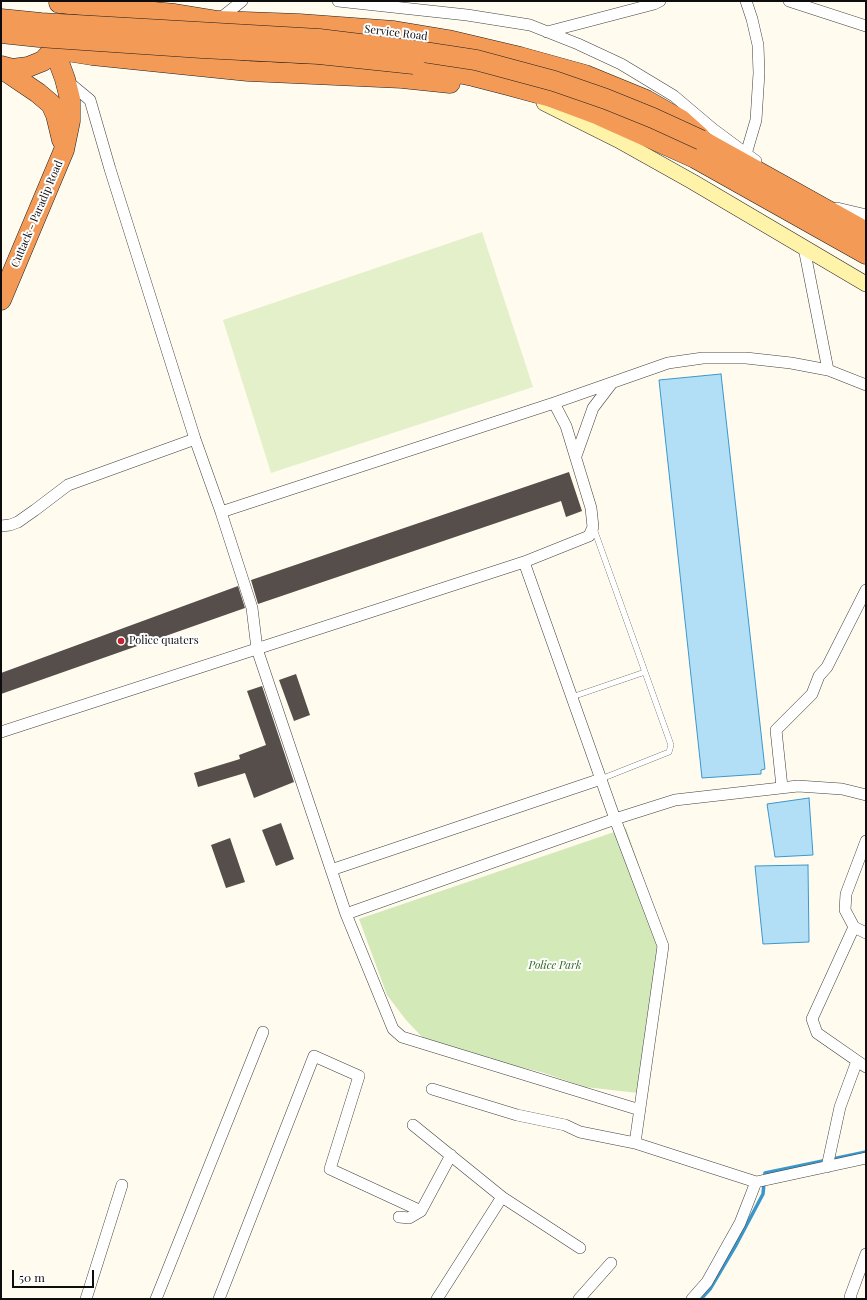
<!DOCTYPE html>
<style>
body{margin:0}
#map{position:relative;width:867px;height:1300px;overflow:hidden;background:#fffbee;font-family:"Playfair Display",serif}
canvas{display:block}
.frame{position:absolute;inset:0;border:2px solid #0d0d0d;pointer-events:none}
.scale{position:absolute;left:12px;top:1270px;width:82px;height:18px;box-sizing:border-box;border:2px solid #0d0d0d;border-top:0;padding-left:5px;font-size:12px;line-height:14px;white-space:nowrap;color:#0d0d0d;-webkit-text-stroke:3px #fff;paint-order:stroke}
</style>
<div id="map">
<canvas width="867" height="1300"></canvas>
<div class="frame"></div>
<div class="scale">50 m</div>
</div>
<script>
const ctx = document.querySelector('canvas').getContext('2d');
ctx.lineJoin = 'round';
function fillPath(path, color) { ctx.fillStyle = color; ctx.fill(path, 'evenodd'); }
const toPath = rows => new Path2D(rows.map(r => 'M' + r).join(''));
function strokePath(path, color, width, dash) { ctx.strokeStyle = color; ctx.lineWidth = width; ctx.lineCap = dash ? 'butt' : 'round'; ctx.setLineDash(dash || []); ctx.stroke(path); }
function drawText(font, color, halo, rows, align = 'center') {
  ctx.font = font + ' "Playfair Display",serif'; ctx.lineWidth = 4; ctx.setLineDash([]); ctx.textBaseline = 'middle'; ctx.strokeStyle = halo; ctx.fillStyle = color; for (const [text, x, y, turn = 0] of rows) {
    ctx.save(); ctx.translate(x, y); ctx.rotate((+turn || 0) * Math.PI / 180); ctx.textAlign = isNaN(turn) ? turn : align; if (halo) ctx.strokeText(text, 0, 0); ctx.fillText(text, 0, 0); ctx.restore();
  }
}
fillPath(toPath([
 [626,828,651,900,663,943,663,988,650,1057,638,1093,585,1087,541,1072,511,1065,426,1041,406,1020,387,995,359,919]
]), '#d3e9b8');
fillPath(toPath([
 [482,232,533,387,271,473,223,320]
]), '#e4f0c9');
const water = toPath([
 [721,374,765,769,761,770,761,774,702,778,659,380,721,374],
 [809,798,813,855,775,857,767,804,809,798],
 [808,865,809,942,763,944,755,866,808,865]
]);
fillPath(water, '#b3dff6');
strokePath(water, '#3a97cd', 1);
strokePath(toPath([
 [701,1299,710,1289,736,1245,763,1194,765,1173,866,1152]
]), '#3a97cd', 3.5);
fillPath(toPath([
 [569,472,582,511,566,517,561,501,258,604,251,580],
 [238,586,245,608,1,694,1,673],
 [296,674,310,715,294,721,279,680],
 [262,686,294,782,254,798,245,773,198,787,194,773,240,759,239,755,266,745,247,691],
 [281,823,294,859,276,866,262,830],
 [230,838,245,882,226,888,211,845]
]), '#564e4a');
const lane = toPath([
 [594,529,671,745,669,752,601,779],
 [572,697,645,672]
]);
const street = toPath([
 [338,1,467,15,530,25,578,44,621,64,674,96,713,129,756,161],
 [746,1,752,19,758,45,759,73,756,120,746,154],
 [789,1,866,26],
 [217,21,242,1],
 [547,32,654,4,660,1],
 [67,81,90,100,110,169,195,439,221,512,252,608,257,649,346,914,393,1029,402,1037,640,1110],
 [837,208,866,215],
 [804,248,828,370],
 [576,456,593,408,612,383],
 [221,512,554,403,668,363,703,358,746,358,791,363,828,370,866,385],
 [1,526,10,525,18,522,35,510,68,485,195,439],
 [524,562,615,819,663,946,635,1143],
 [1,732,524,562,589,536,593,527,591,508,566,426,554,403],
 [782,787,776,730,812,694,819,676,827,667,866,590],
 [866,841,846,894,845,910,854,927,866,933],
 [331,870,601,779],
 [346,914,615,819,675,800,798,786,842,789,866,795],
 [854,927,812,1019,817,1033,866,1067],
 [432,1089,517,1115,565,1125,580,1132,635,1143,756,1182,866,1158],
 [413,1125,502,1197],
 [827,1167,840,1107,857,1061],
 [399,1217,409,1218,421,1211,451,1155],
 [86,1299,122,1185],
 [156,1299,263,1032],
 [219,1299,314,1056,359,1076,330,1169,421,1211],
 [437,1299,502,1197,580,1248],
 [579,1299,611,1263],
 [692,1299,707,1282,740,1223,756,1182],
 [851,1299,850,1297,866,1254]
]);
const secondary = toPath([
 [544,103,618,140,693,182,866,284]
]);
const highway = toPath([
 [59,3,175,14,218,21,299,24,394,31,448,40,520,57,585,75,646,100,681,120,700,137],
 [54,49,92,55,248,71,402,78,450,83],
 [414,64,473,76,508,85,548,96,599,115,695,158,866,254],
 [1,66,12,69,28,67,43,61,54,49,59,38],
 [1,68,38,93,51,104,56,115,62,140],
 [701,140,866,232],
 [1,300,64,150,70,121,70,99,65,79,54,49]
]);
strokePath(lane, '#404040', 6);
strokePath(street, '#404040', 12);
strokePath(secondary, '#2f2f2f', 16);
strokePath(highway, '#1e1e1e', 21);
strokePath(lane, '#fff', 5.5);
strokePath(street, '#fff', 11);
strokePath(secondary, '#fff3a9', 15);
strokePath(highway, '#f49a57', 20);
const highwayBridge = toPath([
 [1,19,41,23,319,39,417,51,476,60,554,81,606,99,653,118,701,140],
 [1,33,39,37,202,48,319,54,414,64]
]);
strokePath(highwayBridge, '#1e1e1e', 21, []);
strokePath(highwayBridge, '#f49a57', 20);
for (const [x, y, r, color] of [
 [121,641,4,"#be2531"]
]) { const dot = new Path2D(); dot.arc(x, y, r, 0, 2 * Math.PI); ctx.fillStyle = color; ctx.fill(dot); strokePath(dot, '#fff', 1.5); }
drawText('11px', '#0d0d0d', '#fff', [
 ["Service Road",396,33,7],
 ["Cuttack - Paradip Road",37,214,-67]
]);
drawText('11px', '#0d0d0d', '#fff', [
 ["Police quaters",129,641]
], 'left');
drawText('italic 11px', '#2f651e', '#fff', [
 ["Police Park",555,966]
]);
</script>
